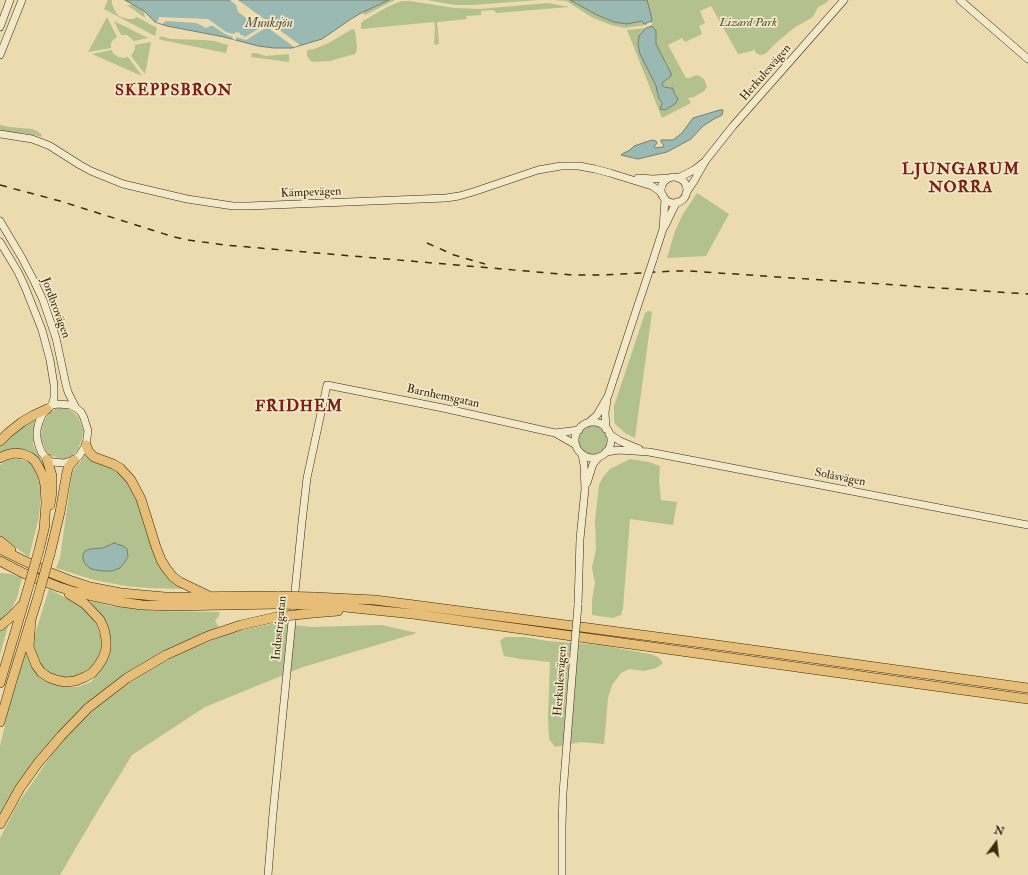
<!DOCTYPE html>
<meta charset="utf-8">
<style>
body{margin:0}
#map{position:relative;width:1028px;height:875px;overflow:hidden;background:#ebdbae;font-family:"IM FELL Double Pica",serif}
canvas{display:block}
.north{position:absolute;left:976px;top:823px;width:40px;height:40px;-webkit-text-stroke:3px #f2e8ca;paint-order:stroke;rotate:15deg;font-size:11px;font-weight:700;line-height:16px;text-align:center;color:#3e290c}
.north::after{content:'';display:block;margin:auto;width:14px;height:18px;background:#3e290c;clip-path:polygon(50% 0,100% 100%,50% 72%,0 100%)}
</style>
<div id="map">
<canvas width="1028" height="875"></canvas>
<div class="north">N</div>
</div>
<script>
const ctx = document.querySelector('canvas').getContext('2d');
ctx.lineJoin = 'round';
function fillPath(path, color) { ctx.fillStyle = color; ctx.fill(path, 'evenodd'); }
const toPath = rows => new Path2D(rows.map(r => 'M' + r).join(''));
function strokePath(path, color, width, dash) { ctx.strokeStyle = color; ctx.lineWidth = width; ctx.lineCap = dash ? 'butt' : 'round'; ctx.setLineDash(dash || []); ctx.stroke(path); }
function drawText(font, color, halo, rows, align = 'center') {
  ctx.font = font + ' "IM FELL Double Pica",serif'; ctx.lineWidth = 3.5; ctx.setLineDash([]); ctx.textBaseline = 'middle'; ctx.strokeStyle = halo; ctx.fillStyle = color; for (const [text, x, y, turn = 0] of rows) {
    ctx.save(); ctx.translate(x, y); ctx.rotate((+turn || 0) * Math.PI / 180); ctx.textAlign = isNaN(turn) ? turn : align; if (halo) ctx.strokeText(text, 0, 0); ctx.fillText(text, 0, 0); ctx.restore();
  }
}
fillPath(toPath([
 [108,0,112,0,112,4,116,13,119,16,128,19,133,19,137,17,157,28,155,36,104,9],
 [389,0,395,0,365,15,363,12],
 [427,0,539,0,472,5,455,5],
 [554,0,570,0,597,15,614,22,631,23,643,21,644,24,646,23,647,25,624,28,611,25,593,18,568,2,566,1],
 [647,0,829,0,826,3,818,7,813,17,794,28,777,42,765,54,760,55,756,53,754,49,752,51,738,54,711,6,700,11,705,23,699,26,702,34,685,42,682,38,668,45,686,78,690,78,694,76,698,75,704,79,707,87,704,91,694,97,688,98,691,103,662,118,627,30,646,28,639,36,662,104,676,96,674,93,673,88,664,87,662,84,663,82,669,77,669,68,656,44,656,32,652,26,651,15],
 [402,1,410,1,454,8,480,9,548,3,569,7,496,13,495,11,492,10,481,11,481,15,466,16,467,19,437,22,439,44,434,45,435,27,434,22,361,29,361,23,363,21,389,6],
 [127,5,132,5,144,11,145,18],
 [107,17,117,37,112,41,111,44,111,48,88,52],
 [114,21,148,38,134,41,127,35,121,35],
 [352,29,355,30,357,47,356,53,355,54,333,60,331,61,315,62,311,61,307,56,307,51,308,50,314,49,329,43],
 [160,36,171,39,204,40,214,41,228,45,226,53,162,40,159,39],
 [151,42,145,74,131,56,135,49,135,45],
 [112,50,113,53,118,57,124,58,128,57,142,76,92,54],
 [252,53,257,53,265,56,289,54,289,62,251,57],
 [0,125,10,127,32,129,37,131,42,135,41,137,39,136,22,133,0,132],
 [697,193,729,214,706,256,667,258,675,231,683,214],
 [648,311,652,312,635,438,625,433,615,424,614,419,614,406,645,313],
 [59,408,67,409,73,412,78,417,83,430,82,439,78,449,73,455,66,459,61,459,50,455,46,451,43,443,41,436,42,429,44,421,47,416,53,410],
 [35,418,33,429,33,445,44,465,47,474,36,458,0,455,0,444,5,439],
 '577 440a15 15 0 1 1 30 0a15 15 0 1 1-30 0Z',
 [85,456,92,459,111,467,120,473,131,488,138,500,152,547,186,589,148,588,126,586,94,580,56,568,60,558,72,473,75,468],
 [114,543,119,544,83,555,90,549,103,548],
 [14,459,19,459,25,461,30,463,34,468,38,476,41,489,39,517,29,557,0,536,0,465,8,460],
 [630,459,649,462,660,466,659,481,661,500,677,502,673,525,630,519,623,608,621,615,613,618,592,615,592,600,595,583,592,568,596,549,595,521,599,485,603,477,610,469],
 [0,573,11,574,22,578,17,598,9,613,0,623],
 [49,589,68,599,82,607,90,614,96,624,101,637,102,646,98,657,92,666,85,672,76,676,69,678,60,677,51,674,44,669,38,662,35,655,34,645,35,634],
 [92,601,110,606,153,611,219,612,220,614,215,621,219,627,193,638,154,657,123,677,71,720,0,818,0,746,10,704,26,652,28,654,29,661,33,668,42,677,54,684,64,687,77,687,91,682,99,672,108,657,111,642,108,627,101,614,91,603],
 [9,623,0,655,0,631],
 [275,623,311,627,382,625,417,633,303,667,205,707,132,755,94,817,60,875,0,875,0,838,17,805,55,750,80,721,103,702,146,671,190,649,231,633],
 [505,637,524,637,548,641,600,645,650,654,658,657,663,663,656,668,644,671,629,669,621,673,612,685,608,698,604,744,581,742,555,747,549,739,548,716,550,662,521,659,504,656,500,641]
]), '#b3c18e');
const water = toPath([
 [125,0,389,0,361,13,351,19,322,39,292,48,274,48,258,46,224,37,167,26,155,22,144,11,125,0],
 [570,0,647,0,651,15,652,21,644,24,642,21,627,24,614,22,597,15,570,0],
 [652,26,656,31,656,44,671,73,671,76,663,82,662,85,664,87,670,88,673,88,674,93,678,99,675,104,665,110,660,109,662,104,662,102,659,99,656,86,640,54,638,44,639,36,646,28,652,26],
 [720,110,723,110,722,115,714,119,703,126,691,139,667,152,638,159,621,155,622,154,630,150,634,146,652,140,656,141,657,143,654,147,655,148,663,147,664,145,661,142,661,140,673,140,682,133,693,118,720,110],
 [114,543,123,546,127,549,128,556,125,562,120,568,112,571,102,571,91,569,85,564,83,559,83,555,85,551,90,549,103,548,114,543]
]);
fillPath(water, '#9bb9b3');
strokePath(water, '#767f70', 1);
fillPath(toPath([
 [230,0,238,0,300,45,294,47,267,27,246,40,236,37,236,40,232,39,233,37,225,34,213,26,209,26,209,27,204,28,203,26,196,23,166,21,162,24,156,22,158,21,159,17,208,19,226,32,233,34,235,33,236,32,240,33,240,35,244,35,243,37,245,37,260,28,238,12,236,5]
]), '#ebdbae');
const secondary = toPath([
 [960,0,1028,59],
 [0,27,10,0],
 [0,55,22,0],
 [0,134,32,139,40,142,50,146,80,165,91,171,123,184,187,199,233,206,248,206,446,198,459,196,473,192,538,170,561,166,579,166,595,169,610,173,652,186,658,190,663,195],
 '661 190a13 13 0 1 1 26 0a13 13 0 1 1-26 0Z',
 [638,178,653,179,669,178],
 [678,178,694,170,703,163],
 [686,193,694,181,706,160,733,126,844,0],
 [0,221,22,258,34,281,43,300,56,338,66,385,68,392,76,408],
 [665,226,672,211,677,202],
 [0,242,18,272,25,287,42,330,50,360,54,385,54,398,52,405],
 [653,260,663,229,665,199],
 [58,404,70,405,76,408,81,412,84,418,88,431,86,445,79,456,74,460,64,463,52,462,47,459,42,453,39,446,37,438,37,430,39,422,42,415,47,409,52,405,58,404],
 '575 440a18 18 0 1 1 36 0a18 18 0 1 1-36 0Z',
 [588,423,597,415,608,396,634,317],
 [606,429,605,412,607,401],
 [555,433,579,430],
 [609,434,620,441,639,449],
 [606,452,619,450,649,452,1028,525],
 [587,483,593,464,599,457],
 [294,601,302,522,307,478,327,385,443,408,555,433,576,445],
 [578,605,580,539,585,489,584,465,582,454],
 [268,875,273,813,293,611],
 [562,875,562,825,563,793,574,652]
]);
const highway = toPath([
 [0,441,8,433,22,422,34,415,47,409],
 [86,445,89,452,94,457,113,464,120,468,131,480,141,499,156,547,161,560,166,568,173,577,180,582,207,595],
 [0,458,6,455,15,453,23,454,30,457,35,461,39,468,43,476,45,485,46,503,44,530],
 [47,459,52,476,52,492,50,505],
 [0,541,11,550],
 [0,549,41,569,69,580,90,587,121,593,165,597,279,596],
 [39,550,45,525],
 [50,554,60,512,67,472,69,466,74,460],
 [0,561,23,573,59,587,75,592,120,602,142,605,171,606,278,604],
 [314,597,375,600,414,605,695,642,1028,688],
 [313,605,335,606,413,614,1028,699],
 [313,613,338,611],
 [31,619,29,647,36,665,41,672,48,677,56,680,65,682,75,681,85,677,92,673,98,666,103,658,106,649,106,639,104,629,100,620,85,604,69,594],
 [0,626,12,616,21,606],
 [0,683,27,592],
 [0,722,11,684,37,600],
 [0,824,20,788,38,763,61,736,88,708,127,678,166,655,208,636,241,625,276,617]
]);
strokePath(secondary, '#3e290c', 8);
strokePath(highway, '#3e290c', 10);
strokePath(secondary, '#f2e8ca', 7);
strokePath(highway, '#e6be77', 9);
strokePath(toPath([
 [0,185,60,201,174,237,188,240,225,245,572,275,604,275,675,271,690,271,1028,294],
 [427,243,454,255,485,264]
]), '#3e290c', 1.5, [7, 7]);
const secondaryBridge = toPath([
 [634,317,653,260],
 [574,652,578,605]
]);
const highwayBridge = toPath([
 [27,592,39,550],
 [279,596,314,597],
 [37,600,50,554],
 [278,604,313,605],
 [276,617,313,613]
]);
strokePath(secondaryBridge, '#3e290c', 8, []);
strokePath(highwayBridge, '#3e290c', 10, []);
strokePath(secondaryBridge, '#f2e8ca', 7);
strokePath(highwayBridge, '#e6be77', 9);
drawText('italic 12px', '#5b4f2c', '#f2e8ca', [
 ["Lizard Park",748,23]
]);
drawText('12px', '#3e290c', '#f2e8ca', [
 ["Herkulesvägen",766,73,-49],
 ["Kämpevägen",311,193,-2],
 ["Jordbrovägen",55,308,70],
 ["Barnhemsgatan",443,397,12],
 ["Solåsvägen",840,478,11],
 ["Industrigatan",280,628,-84],
 ["Herkulesvägen",561,681,-86]
]);
drawText('italic 13px', '#554d36', '#f2e8ca', [
 ["Munksjön",269,24]
]);
ctx.letterSpacing = '1px';
drawText('bold 16px', '#7a1f14', '#f2e8ca', [
 ["SKEPPSBRON",174,92],
 ["LJUNGARUM",961,171],
 ["NORRA",961,189],
 ["FRIDHEM",299,408]
]);
ctx.letterSpacing = '0px';
</script>
